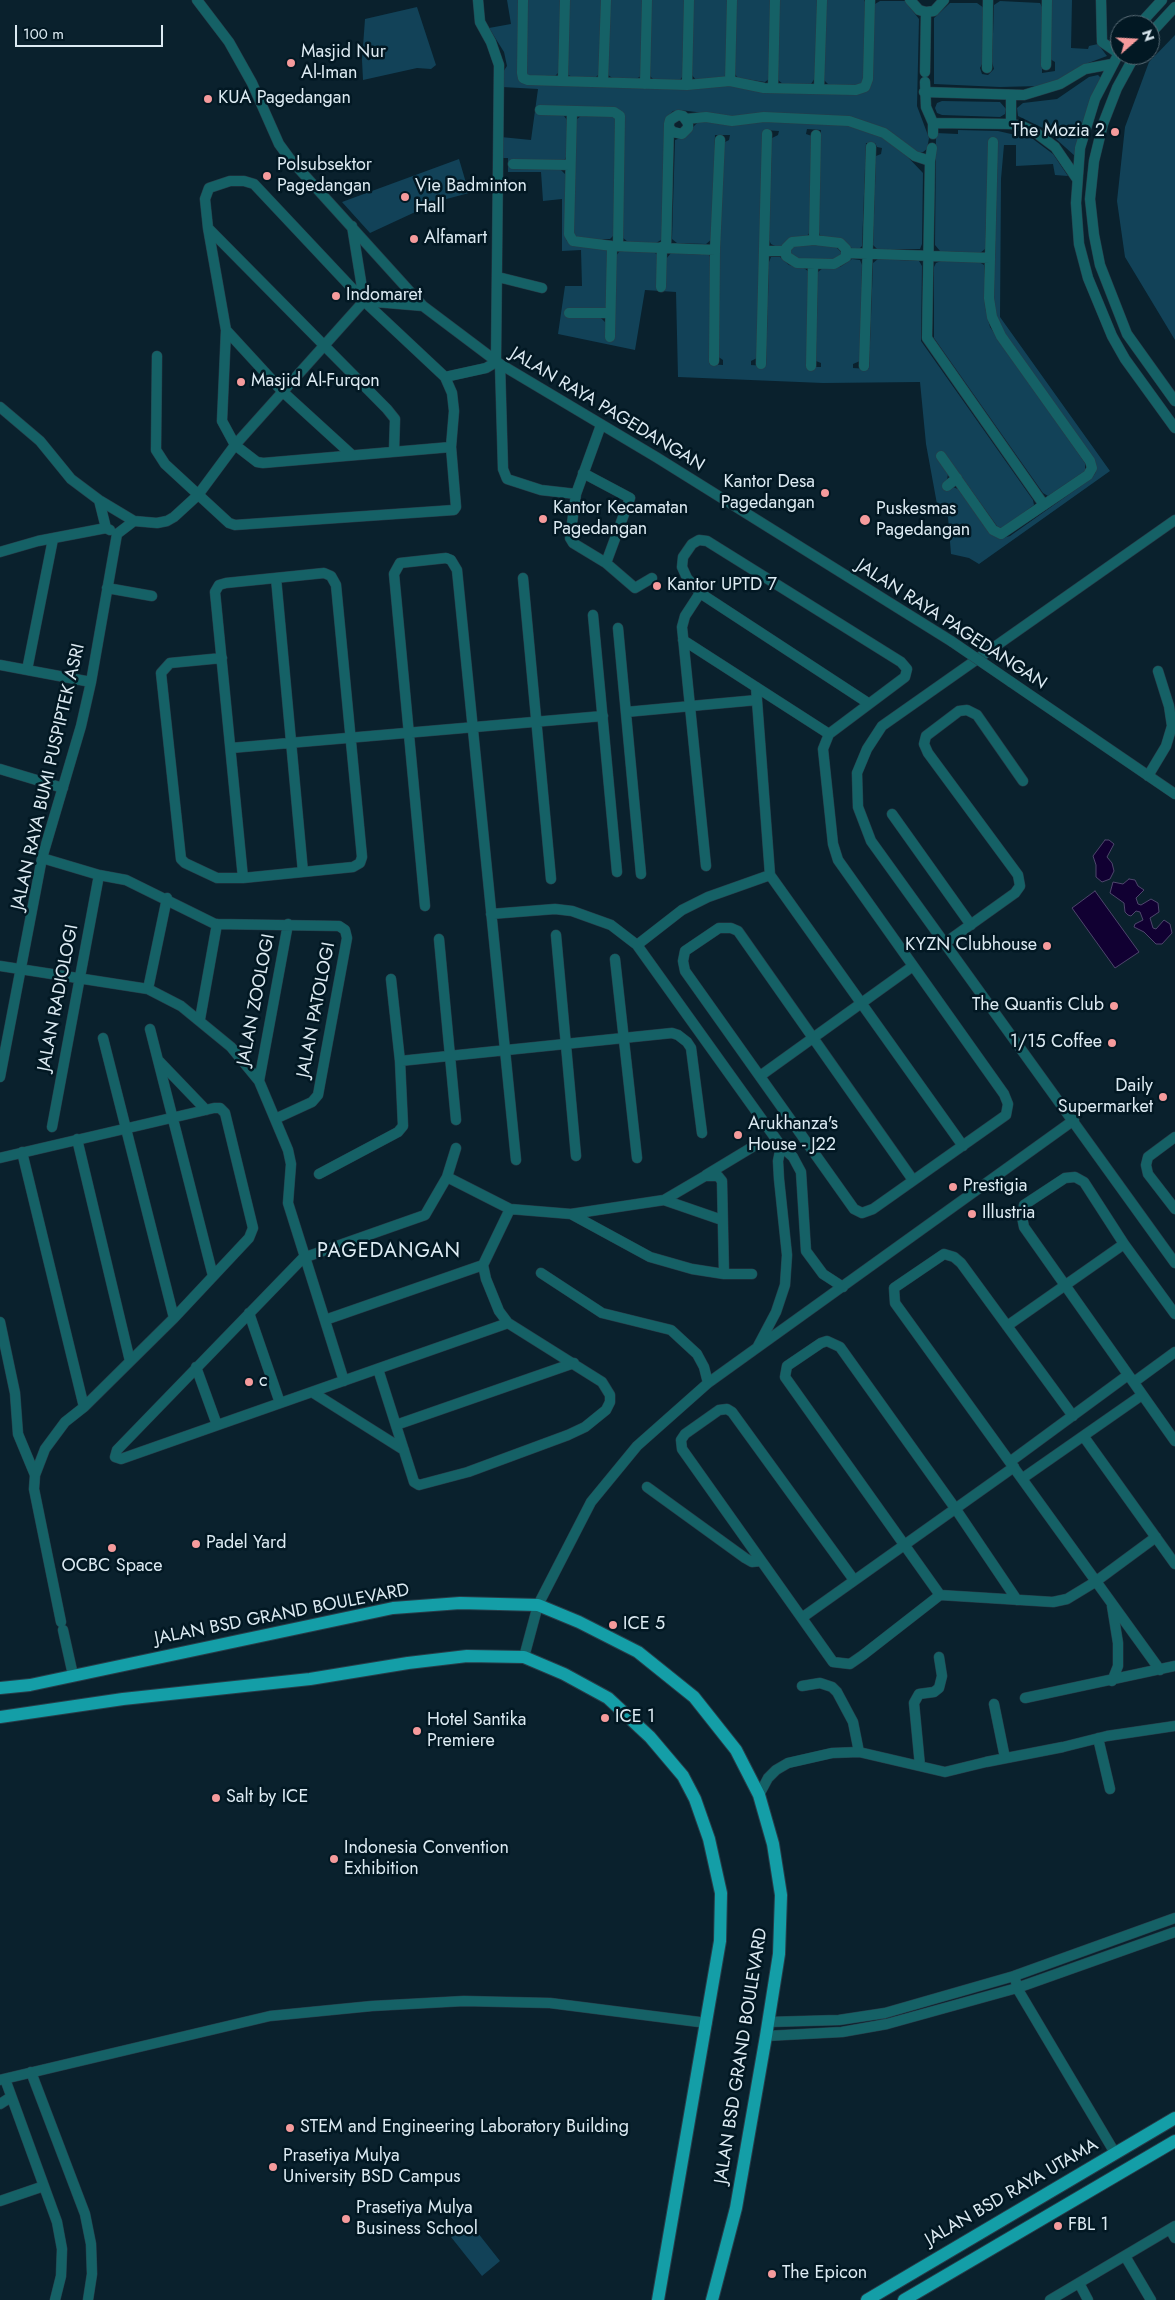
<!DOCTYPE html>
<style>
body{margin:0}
#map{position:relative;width:1175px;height:2300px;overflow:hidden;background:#0a212d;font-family:Jost,sans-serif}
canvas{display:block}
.north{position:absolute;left:1110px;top:15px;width:50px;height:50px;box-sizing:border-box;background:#021823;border:1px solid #596c76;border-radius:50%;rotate:71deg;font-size:14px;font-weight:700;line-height:20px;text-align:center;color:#dceaf2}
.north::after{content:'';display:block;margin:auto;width:18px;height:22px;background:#f59b9c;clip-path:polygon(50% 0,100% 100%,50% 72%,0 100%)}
.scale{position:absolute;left:15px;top:25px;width:148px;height:22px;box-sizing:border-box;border:2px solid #dceaf2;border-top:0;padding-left:6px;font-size:15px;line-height:18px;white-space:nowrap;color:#dceaf2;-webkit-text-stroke:4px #021823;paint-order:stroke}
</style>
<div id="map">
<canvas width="1175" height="2300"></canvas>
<div class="north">N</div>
<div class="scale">100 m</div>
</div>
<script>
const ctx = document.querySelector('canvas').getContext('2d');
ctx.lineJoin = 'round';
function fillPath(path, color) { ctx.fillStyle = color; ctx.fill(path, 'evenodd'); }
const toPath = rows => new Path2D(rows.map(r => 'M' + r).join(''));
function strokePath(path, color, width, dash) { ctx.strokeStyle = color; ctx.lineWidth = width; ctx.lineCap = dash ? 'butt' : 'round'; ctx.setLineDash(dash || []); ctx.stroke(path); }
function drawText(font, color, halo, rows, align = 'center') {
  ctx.font = font + ' Jost,sans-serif'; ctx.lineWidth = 5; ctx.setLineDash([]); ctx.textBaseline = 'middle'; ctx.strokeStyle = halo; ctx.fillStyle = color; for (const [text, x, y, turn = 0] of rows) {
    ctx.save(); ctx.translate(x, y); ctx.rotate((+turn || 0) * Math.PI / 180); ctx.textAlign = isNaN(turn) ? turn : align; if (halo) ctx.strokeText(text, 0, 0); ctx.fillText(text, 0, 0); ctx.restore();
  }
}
fillPath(toPath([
 [507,0,519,0,519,79,692,89,730,86,859,94,868,90,875,4,880,1,905,1,919,19,917,106,929,138,927,149,923,152,918,152,881,127,848,117,728,116,680,110,673,111,666,118,661,240,656,243,628,242,622,237,624,115,564,116,567,120,566,157,560,169,566,175,566,240,573,246,603,248,607,251,606,306,600,317,606,323,616,256,619,252,653,252,666,259,671,253,709,255,712,261,709,364,723,365,723,360,717,356,723,143,729,140,730,135,715,135,712,239,706,244,677,243,672,239,675,140,683,137,698,122,764,121,853,126,884,138,901,150,923,173,922,244,920,249,877,249,873,245,876,156,881,154,882,148,877,147,875,143,866,143,862,246,859,249,852,248,820,235,818,230,821,130,807,129,806,134,812,136,810,232,806,237,788,240,781,246,775,246,771,244,769,240,772,138,778,135,779,131,763,130,757,358,751,361,751,365,766,366,769,262,771,257,780,257,789,265,804,268,809,272,807,367,821,367,821,363,816,361,818,272,823,268,840,267,852,259,860,260,862,265,860,361,853,364,853,368,869,369,873,263,878,259,919,261,922,266,921,341,1033,500,1034,505,1002,529,997,526,943,451,936,457,948,474,947,480,953,487,958,489,992,535,1003,538,1010,536,1092,478,1096,472,1096,463,1004,333,997,318,994,298,998,141,989,140,985,249,980,253,940,251,935,245,936,133,958,134,958,130,998,131,1033,139,1053,154,1068,176,1055,175,1053,164,1016,166,1016,145,1004,145,1001,179,1000,317,1110,471,979,564,969,558,951,554,948,517,939,515,926,444,920,382,823,383,678,377,676,292,645,290,635,350,558,334,565,286,582,286,581,250,562,251,562,199,543,201,541,172,508,172,508,158,501,158,501,137,531,140,538,89,502,87,503,72,507,66,504,52,489,28,511,24],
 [527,0,561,0,558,73,555,76,526,75],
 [569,0,602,0,599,74,595,78,573,77,568,75],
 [610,0,643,0,641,76,636,79,614,79,608,75],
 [651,0,685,0,682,77,680,80,654,80,650,76],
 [693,0,728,0,726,74,724,77,697,81,691,74],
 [736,0,771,0,769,79,765,82,738,78,734,73],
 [779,0,817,0,815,78,811,84,783,84,778,80],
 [826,0,864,0,865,2,864,78,863,83,858,86,829,85,824,80],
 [1051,0,1072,0,1071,48,1088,49,1089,46,1098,44,1107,56,1083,65,1064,78,1041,86,1000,87,934,84,934,18,950,3,977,3,984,8,983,62,980,68,982,74,988,75,994,69,992,62,994,5,1000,1,1040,3,1043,9,1042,73,1055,71,1055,62,1050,59],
 [417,7,436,65,431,69,417,68,363,80,362,60,365,19],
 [1175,35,1175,340,1125,257,1117,201,1125,127,1149,62],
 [1098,75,1101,78,1076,157,1045,129,1018,116,1017,108,1023,103,1057,99,1089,77],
 [942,101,1000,102,1006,109,1005,114,1000,117,942,115,937,113,935,108,937,103],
 [582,115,616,116,614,235,610,239,577,239,573,233,576,120],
 [459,159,469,193,439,201,370,233,342,202],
 [796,245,835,246,842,253,838,259,796,259,791,256,790,250],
 [941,261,979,262,984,265,985,307,990,327,1085,463,1085,471,1048,496,1043,493,934,338,934,267,936,263],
 [470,2223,500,2261,482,2276,451,2237]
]), '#124258');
const water = toPath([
 [1105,840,1109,840,1114,844,1107,857,1112,863,1114,871,1110,879,1102,882,1096,877,1096,865,1093,856,1105,840],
 [1129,879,1135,880,1138,886,1144,890,1136,898,1138,904,1141,905,1151,899,1158,903,1159,912,1150,918,1153,928,1156,929,1164,920,1170,924,1172,933,1162,944,1156,944,1144,932,1134,927,1135,924,1143,920,1140,912,1136,911,1131,916,1128,915,1125,912,1124,903,1110,893,1113,882,1123,884,1129,879],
 [1095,891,1139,952,1115,968,1072,908,1095,891]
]);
fillPath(water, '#110032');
strokePath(water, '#4e466c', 1);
const minor = toPath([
 [197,0,229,42,252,83,279,144,290,159,423,306,500,364,656,457,951,641],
 [523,0,522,73,523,78,528,80,687,85,730,81,764,88,856,90,865,87,868,79,870,0],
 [910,0,919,10,926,12,934,11,944,0],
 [1101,0,1102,42,1118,53],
 [1139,25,1162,0],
 [1150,34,1175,7],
 [1120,51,1095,99,1080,148,1076,203,1079,244,1088,278,1112,336,1125,359,1175,428],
 [1135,55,1117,88,1103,124,1094,161,1090,199,1094,235,1100,265,1127,334,1175,401],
 [1046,65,1047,0],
 [987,68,988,0],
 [925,72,926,12],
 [563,80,565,0],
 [730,81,732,0],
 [603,82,606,0],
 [925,82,926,107,933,123,933,134],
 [645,84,647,0],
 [687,85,689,0],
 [773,88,775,0],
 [819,89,822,0],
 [924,92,1024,95,1060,84,1085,69,1112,64],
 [540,110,614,112,620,116,618,246],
 [572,112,569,234,573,241,612,246,715,250],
 [686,119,706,117,732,121,764,117,849,121,884,133,915,156,930,161],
 [933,123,1011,124,1022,126,1035,132,1055,147,1077,179],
 [1011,124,1011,96],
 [932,148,930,161,927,338,1044,505],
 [513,164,570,165],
 [230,181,244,181,254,184,364,301,445,377,452,393,454,411,451,447,263,463,257,462,235,445,222,421,226,330,208,228,205,199,209,188,230,181],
 [352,226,364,300],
 [208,228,387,409,395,419,394,451],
 [814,240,840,243,846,249,846,257,834,264,797,263,786,256,786,248,792,242,814,240],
 [814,240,816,135],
 [666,248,669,124,670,120,678,115,683,116,688,123,688,128,682,134,673,132,670,129],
 [765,251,785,251],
 [847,253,990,258],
 [498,277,542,288],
 [661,287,662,247],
 [364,301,423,306],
 [569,313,610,313],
 [226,330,283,392,352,455],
 [610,337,612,246],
 [157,356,156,450,165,464,229,523,235,525,454,510,456,507,451,447],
 [714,361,715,250,720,140],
 [500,364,503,469,507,479,541,490,576,494,601,425],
 [761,364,767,134],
 [811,366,813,264],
 [864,366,871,147],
 [445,377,486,368,496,362,499,65,491,42,480,22,478,0],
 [0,407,40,441,71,479,99,500,134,521,157,523,167,521,174,517,198,495,235,445,364,301],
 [941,456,993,530,1001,534,1088,475,1092,468,1090,461,1001,336,992,317,989,298,993,142],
 [583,473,630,498,606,563,635,588,652,578],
 [947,486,957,478],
 [576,494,570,538,573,543,606,563],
 [99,500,106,528,110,530],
 [1175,520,882,726,867,749,857,773,858,807,871,841,1175,1263],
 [0,552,38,541,106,528],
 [276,578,303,872],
 [523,578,551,879],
 [107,588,152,596],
 [700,593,685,616,682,627,706,866],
 [593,615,617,872],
 [618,628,641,874],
 [683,640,829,734],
 [222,658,170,663,161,673,181,859,185,863,217,878,243,878,353,867,360,863,362,857,336,585,331,576,324,573,226,583,219,585,215,592,243,878],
 [0,665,91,682],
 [27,670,53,539],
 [1011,682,1175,794],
 [756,687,770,875,963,1146],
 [868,703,700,593,687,578,682,567,683,557,692,544,699,540,707,541,901,662,907,669,905,677,829,734,823,749,833,844,838,860,1004,1094,1008,1104,1006,1115,873,1209,862,1213,854,1209,685,971,683,961,685,951,719,928,731,928,738,931,913,1180],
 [626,712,757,700],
 [231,748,603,716],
 [0,769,63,788],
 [1148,776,1166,746,1172,726,1169,706,1158,671],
 [892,814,971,925],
 [42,858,99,875,126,880,215,924,339,926,345,930,347,938,318,1095,312,1102,275,1119],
 [425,906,394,574,400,563,446,558,451,560,457,570,516,1160],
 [491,914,555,909,572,911,611,925,637,945,781,1146,793,1157,801,1172,806,1251,823,1274,843,1287],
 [556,935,576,1156],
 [439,939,456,1120],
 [945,943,1015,893,1020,886,1018,875,928,753,924,744,926,736,959,711,967,710,977,715,1023,781],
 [637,945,682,910,708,897,770,875],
 [615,959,637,1158],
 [0,966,148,989,181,1006,231,1047,259,1081,288,1150,291,1164,288,1203,344,1381],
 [148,989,167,898],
 [200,1019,217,924],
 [150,1029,213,1276],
 [103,1038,174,1318],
 [158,1060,206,1110],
 [400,1061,672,1033,678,1035,687,1042,691,1048,702,1133],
 [760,1076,913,966],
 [0,1077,42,858,81,726,91,682,117,534,134,521],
 [259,1081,288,924],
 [52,1127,99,875],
 [1175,1137,1148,1157,1146,1165,1148,1174,1175,1209],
 [77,1139,130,1361],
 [456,1148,447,1177,425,1215,303,1258,117,1450,115,1457,121,1459,508,1323],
 [22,1152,84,1407],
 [0,1158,214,1108,220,1108,225,1113,253,1228,249,1238,174,1318,84,1407,65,1422,45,1449,35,1475,34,1489,61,1622],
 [319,1174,398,1132,403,1126,400,1061,391,979],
 [706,1175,754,1146],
 [447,1177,510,1209,571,1214,664,1200],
 [571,1214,650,1257,692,1269,724,1274,752,1274],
 [722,1220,664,1200,705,1176,718,1176,722,1181,724,1274],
 [541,1273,602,1313,671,1330,697,1354,704,1367,708,1383],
 [249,1313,280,1403],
 [1175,1314,1124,1244,1084,1182,1075,1177,1065,1178,1024,1205,1022,1217,1024,1227,1175,1441],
 [325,1320,483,1265],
 [0,1322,15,1393,18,1434,35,1475],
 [1007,1326,1124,1244],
 [758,1346,776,1312,785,1285,787,1255,779,1179,778,1161,781,1146],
 [196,1367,217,1425],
 [378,1369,414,1482,419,1485,468,1472,568,1435,585,1427,606,1410,610,1402,610,1395,602,1382,508,1323,499,1311,486,1279,483,1265,510,1209],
 [1134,1382,1175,1352],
 [312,1392,404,1450],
 [1073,1416,961,1263,954,1257,944,1254,894,1288,895,1303,1160,1670],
 [396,1425,574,1363],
 [1084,1437,1175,1564],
 [1011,1461,1128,1375],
 [1023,1478,1142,1395],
 [647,1487,745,1558,752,1562,760,1561],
 [854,1580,732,1412,727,1409,719,1410,685,1434,681,1440,682,1449,833,1662,850,1664,863,1655,940,1595,785,1377,787,1366,821,1343,827,1341,840,1347,955,1508,1017,1600],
 [940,1595,1053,1602,1067,1599,1095,1582,1156,1537],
 [1112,1606,1118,1643,1118,1666,1112,1681],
 [803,1617,1014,1467],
 [63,1630,73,1675],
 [524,1657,538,1605,591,1502,637,1446,708,1383,1074,1120],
 [802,1686,820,1683,832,1687,837,1692,853,1722,859,1752],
 [1025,1698,1175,1666],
 [994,1704,1005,1758],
 [1098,1738,1110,1789],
 [920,1766,914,1703,919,1694,934,1692,939,1688,942,1676,939,1657],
 [759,1795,768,1778,776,1770,788,1763,832,1753,859,1752,945,1772,986,1762,1063,1747,1107,1736,1175,1726],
 [1016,1982,1017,1988,1115,2153],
 [768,2022,839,2020,885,2013,1014,1976,1175,1918],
 [766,2036,842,2032,887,2024,1017,1988,1175,1932],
 [31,2072,85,2214,91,2244,92,2274,88,2300],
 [5,2079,57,2222,62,2249,61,2276,55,2300],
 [0,2080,270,2016,372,2006,464,2001,550,2003,707,2023],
 [0,2104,11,2097],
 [0,2201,44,2186],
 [1170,2229,1175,2238],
 [1125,2256,1151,2300],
 [1079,2283,1088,2300],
 [1050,2300,1175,2226]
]);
const major = toPath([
 [0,1688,30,1685,393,1608,460,1603,538,1605,579,1622,638,1652,694,1697,736,1750,759,1795,773,1844,781,1895,779,1954,766,2036,736,2208,712,2300],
 [0,1717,123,1699,310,1679,408,1663,467,1656,524,1657,564,1674,608,1698,650,1737,683,1776,695,1799,709,1839,721,1893,720,1941,658,2300],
 [867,2300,1175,2118],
 [904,2300,1175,2141]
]);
strokePath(minor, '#273d49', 11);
strokePath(major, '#273d49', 14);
strokePath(minor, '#156166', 10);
strokePath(major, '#149ea7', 12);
const minorBridge = toPath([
 [951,641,1011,682]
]);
strokePath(minorBridge, '#273d49', 11, []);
strokePath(minorBridge, '#156166', 10);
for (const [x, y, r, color] of [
 [291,63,5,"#f59b9c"],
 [208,99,5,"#f59b9c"],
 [1115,132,5,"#f59b9c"],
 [267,176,5,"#f59b9c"],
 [405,197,5,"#f59b9c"],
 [414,239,5,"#f59b9c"],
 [336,296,5,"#f59b9c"],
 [241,382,5,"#f59b9c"],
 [825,493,5,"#f59b9c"],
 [543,519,5,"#f59b9c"],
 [865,520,6,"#f59b9c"],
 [657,586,5,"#f59b9c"],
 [1047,946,5,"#f59b9c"],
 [1114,1006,5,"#f59b9c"],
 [1112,1043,5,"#f59b9c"],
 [1163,1097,5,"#f59b9c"],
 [738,1135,5,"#f59b9c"],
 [953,1187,5,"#f59b9c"],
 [972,1214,5,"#f59b9c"],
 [249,1382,5,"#f59b9c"],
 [196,1544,5,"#f59b9c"],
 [112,1548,5,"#f59b9c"],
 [613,1625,5,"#f59b9c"],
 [605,1718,5,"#f59b9c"],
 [417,1731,5,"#f59b9c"],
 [216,1798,5,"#f59b9c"],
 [334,1859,5,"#f59b9c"],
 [290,2128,5,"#f59b9c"],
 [273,2167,5,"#f59b9c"],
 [346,2219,5,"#f59b9c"],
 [1058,2226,5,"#f59b9c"],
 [772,2274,5,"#f59b9c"]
]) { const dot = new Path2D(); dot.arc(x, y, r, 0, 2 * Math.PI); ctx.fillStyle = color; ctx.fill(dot); strokePath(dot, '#021823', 2); }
drawText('18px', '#dceaf2', '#021823', [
 ["Masjid Nur",301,53],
 ["Al-Iman",301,74],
 ["KUA Pagedangan",218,99],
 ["The Mozia 2",1105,132,"right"],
 ["Polsubsektor",277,166],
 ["Pagedangan",277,187],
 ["Vie Badminton",415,187],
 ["Hall",415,208],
 ["Alfamart",424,239],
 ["Indomaret",346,296],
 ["Masjid Al-Furqon",251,382],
 ["Kantor Desa",815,483,"right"],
 ["Pagedangan",815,504,"right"],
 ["Kantor Kecamatan",553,509],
 ["Pagedangan",553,530],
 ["Puskesmas",876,510],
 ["Pagedangan",876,531],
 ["Kantor UPTD 7",667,586],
 ["KYZN Clubhouse",1037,946,"right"],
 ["The Quantis Club",1104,1006,"right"],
 ["1/15 Coffee",1102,1043,"right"],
 ["Daily",1153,1087,"right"],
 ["Supermarket",1153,1108,"right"],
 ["Arukhanza's",748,1125],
 ["House - J22",748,1146],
 ["Prestigia",963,1187],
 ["Illustria",982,1214],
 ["c",259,1382],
 ["Padel Yard",206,1544],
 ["OCBC Space",112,1567,"center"],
 ["ICE 5",623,1625],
 ["ICE 1",615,1718],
 ["Hotel Santika",427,1721],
 ["Premiere",427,1742],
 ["Salt by ICE",226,1798],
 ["Indonesia Convention",344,1849],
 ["Exhibition",344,1870],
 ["STEM and Engineering Laboratory Building",300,2128],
 ["Prasetiya Mulya",283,2157],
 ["University BSD Campus",283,2178],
 ["Prasetiya Mulya",356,2209],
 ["Business School",356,2230],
 ["FBL 1",1068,2226],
 ["The Epicon",782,2274]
], 'left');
drawText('18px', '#dceaf2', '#021823', [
 ["JALAN RAYA PAGEDANGAN",607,410,31],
 ["JALAN RAYA PAGEDANGAN",951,625,33],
 ["JALAN RAYA BUMI PUSPIPTEK ASRI",49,777,-77],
 ["JALAN RADIOLOGI",59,998,-79],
 ["JALAN ZOOLOGI",257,1000,-79],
 ["JALAN PATOLOGI",317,1010,-79],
 ["JALAN BSD GRAND BOULEVARD",282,1615,-11],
 ["JALAN BSD GRAND BOULEVARD",742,2056,-81],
 ["JALAN BSD RAYA UTAMA",1012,2193,-30]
]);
ctx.letterSpacing = '1px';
drawText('20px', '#dceaf2', '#021823', [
 ["PAGEDANGAN",389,1252]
]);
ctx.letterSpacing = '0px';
</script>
